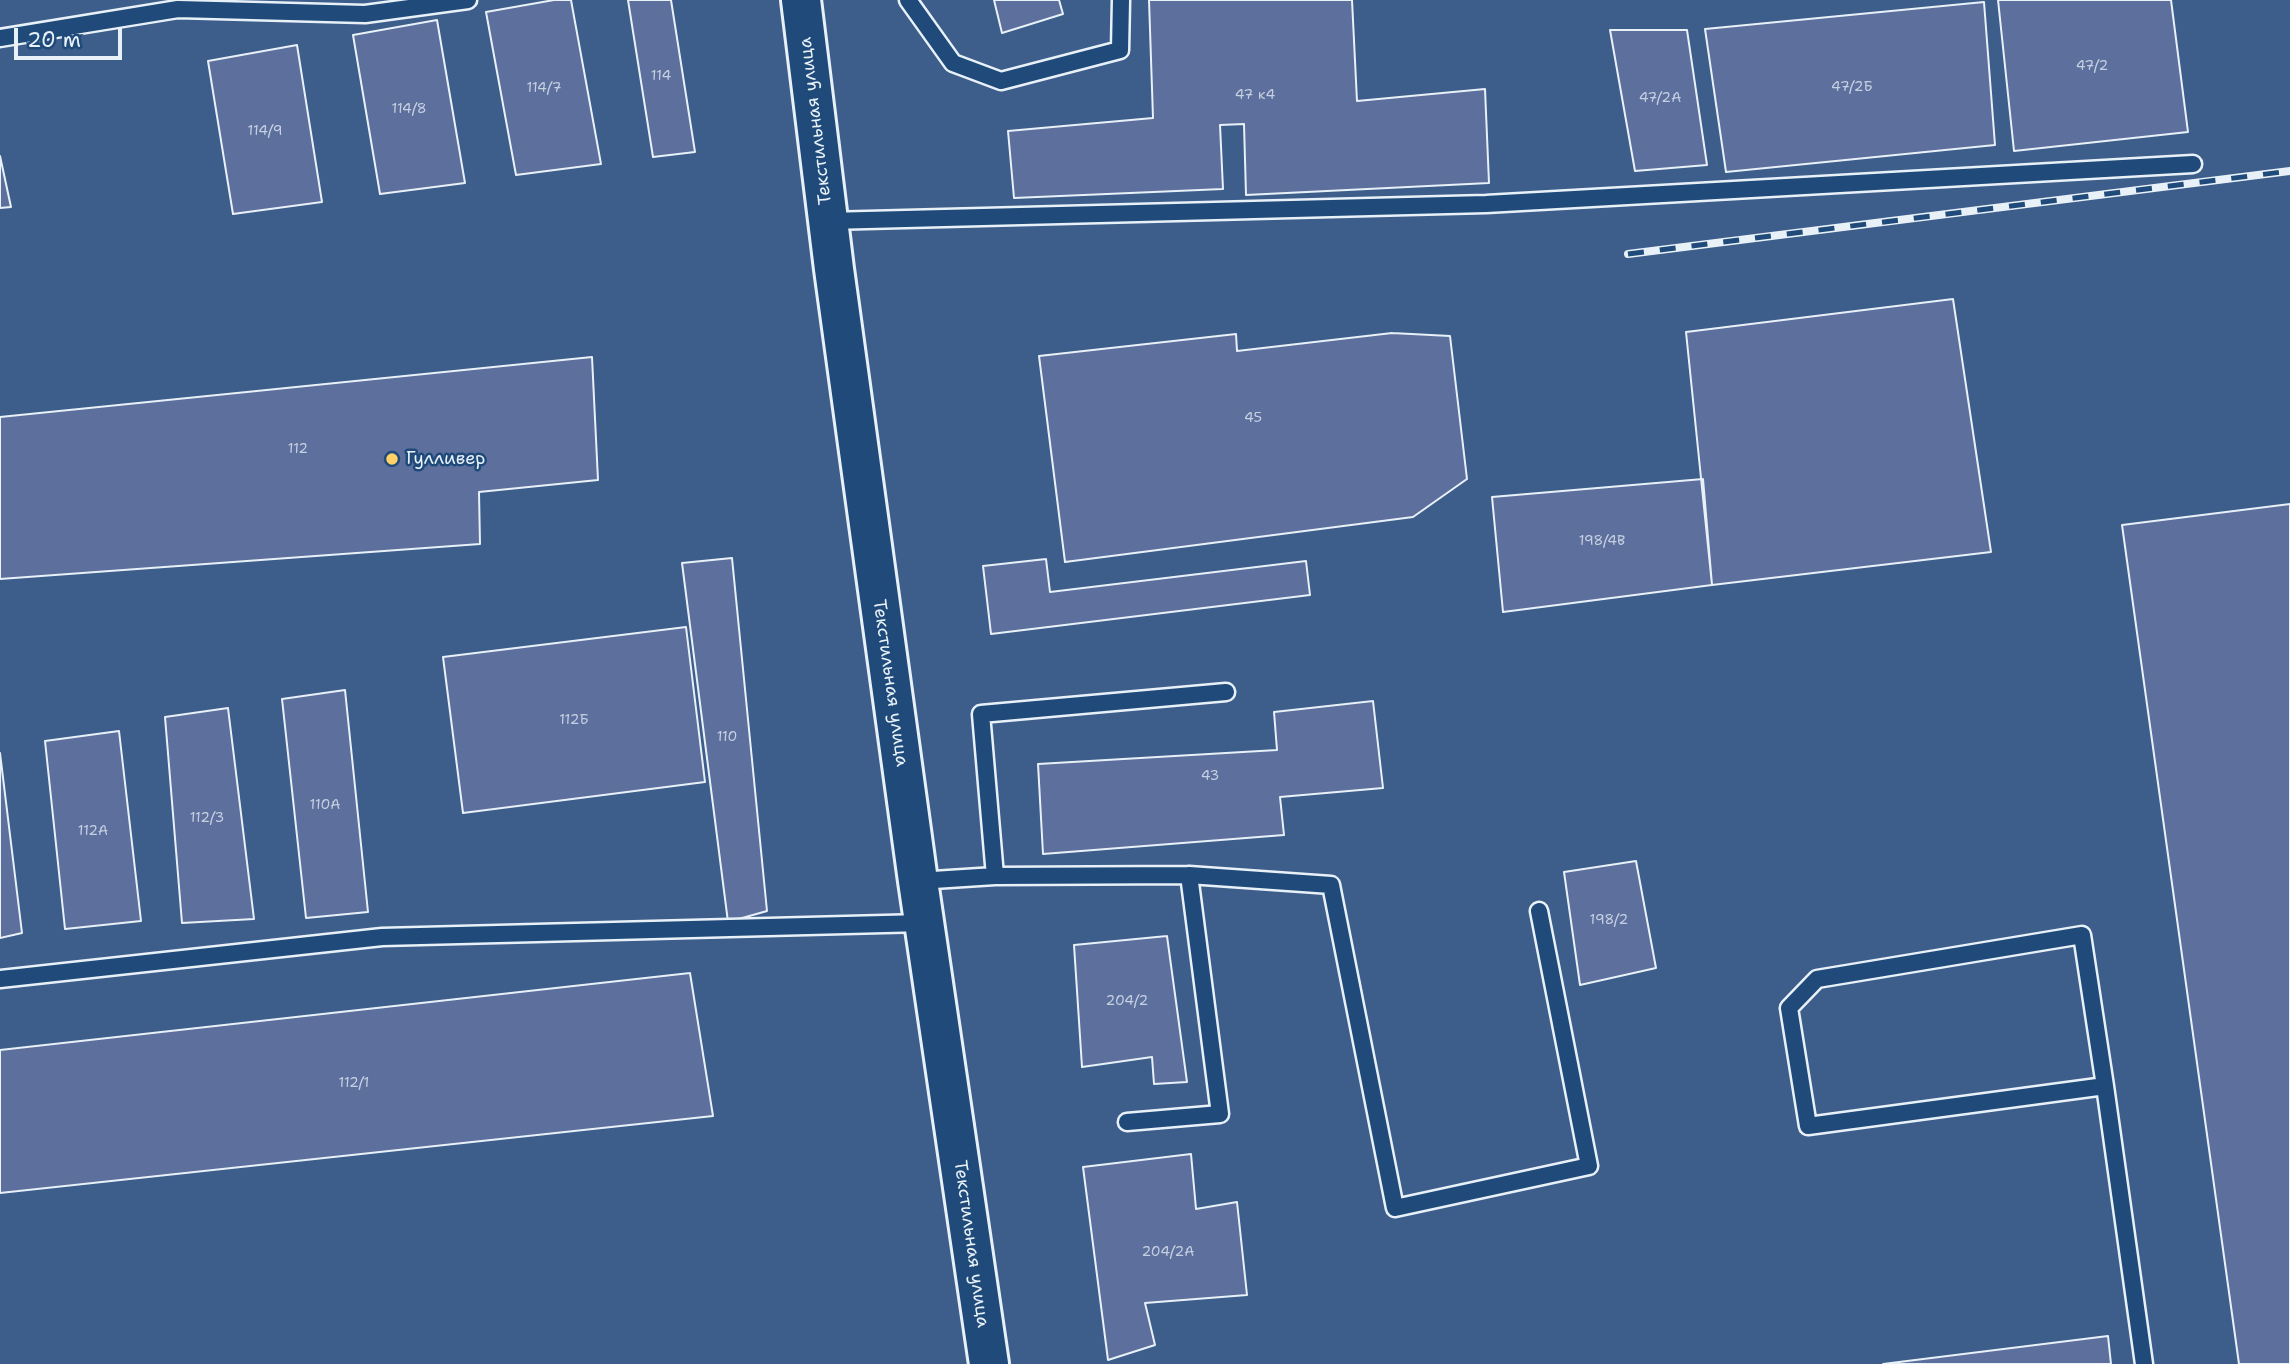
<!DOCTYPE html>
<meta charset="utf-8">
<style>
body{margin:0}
#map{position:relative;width:2290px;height:1364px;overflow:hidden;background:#2b5181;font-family:"Shantell Sans",sans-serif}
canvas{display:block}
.scale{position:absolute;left:14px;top:28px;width:108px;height:32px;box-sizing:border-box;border:4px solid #e8f1f8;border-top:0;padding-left:9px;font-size:21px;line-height:24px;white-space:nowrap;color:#e8f1f8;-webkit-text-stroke:5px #1f4a7a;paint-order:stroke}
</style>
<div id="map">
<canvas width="2290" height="1364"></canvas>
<div class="scale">20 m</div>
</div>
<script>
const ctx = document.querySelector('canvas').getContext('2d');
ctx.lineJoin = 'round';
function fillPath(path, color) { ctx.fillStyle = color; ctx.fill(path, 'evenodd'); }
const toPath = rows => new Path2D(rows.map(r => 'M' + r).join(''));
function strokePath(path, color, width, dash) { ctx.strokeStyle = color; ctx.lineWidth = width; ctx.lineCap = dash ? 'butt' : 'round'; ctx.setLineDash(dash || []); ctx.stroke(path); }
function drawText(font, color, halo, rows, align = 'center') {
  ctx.font = font + ' "Shantell Sans",sans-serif'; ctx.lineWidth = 5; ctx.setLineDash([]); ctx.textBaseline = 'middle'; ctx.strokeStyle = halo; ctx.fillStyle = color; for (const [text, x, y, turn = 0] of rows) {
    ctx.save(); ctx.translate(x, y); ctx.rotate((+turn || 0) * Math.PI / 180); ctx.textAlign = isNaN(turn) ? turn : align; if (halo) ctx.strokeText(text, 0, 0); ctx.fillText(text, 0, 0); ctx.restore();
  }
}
fillPath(toPath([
 [0,0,2290,0,2290,1364,0,1364]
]), '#3d5d8b');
const building = toPath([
 [554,0,571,0,601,164,516,175,486,12,554,0],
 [628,0,671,0,695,152,653,157,628,0],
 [994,0,1059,0,1063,14,1002,33,994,0],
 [1149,0,1352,0,1357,101,1485,89,1489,183,1246,195,1244,124,1220,125,1223,189,1014,198,1008,131,1153,118,1149,0],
 [1998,0,2171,0,2188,132,2014,151,1998,0],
 [1984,2,1995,145,1726,172,1705,29,1984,2],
 [437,20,465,183,380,194,353,35,437,20],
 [1610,30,1687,30,1707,165,1635,171,1610,30],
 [297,45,322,202,233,214,208,61,297,45],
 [0,156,11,207,0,208,0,156],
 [1953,299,1991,552,1712,585,1686,332,1953,299],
 [1392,333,1450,336,1467,479,1413,517,1065,562,1039,356,1236,334,1237,351,1392,333],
 [592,357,598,480,479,492,480,544,0,579,0,417,592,357],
 [1703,479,1712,585,1503,612,1492,497,1703,479],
 [2290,504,2290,1364,2239,1364,2122,525,2290,504],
 [732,558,767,911,728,922,682,563,732,558],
 [1046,559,1050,592,1306,561,1310,595,991,634,983,566,1046,559],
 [686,627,705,782,463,813,443,657,686,627],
 [345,690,368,912,306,918,282,699,345,690],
 [1373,701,1383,788,1280,797,1284,835,1043,854,1038,764,1277,750,1274,712,1373,701],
 [228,708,254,919,182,923,165,717,228,708],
 [119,731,141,921,65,929,45,741,119,731],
 [0,753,22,933,0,938,0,753],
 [1636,861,1656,968,1580,985,1564,872,1636,861],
 [1167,936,1187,1082,1154,1084,1152,1057,1082,1067,1074,945,1167,936],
 [690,973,713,1116,0,1193,0,1050,690,973],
 [1191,1154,1196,1209,1237,1202,1247,1295,1145,1303,1155,1345,1108,1360,1083,1167,1191,1154],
 [2108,1336,2111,1364,1883,1364,2108,1336]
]);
fillPath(building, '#5d6f9d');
strokePath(building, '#e8f1f8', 2);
const service = toPath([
 [908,0,953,63,1001,81,1120,50,1121,0],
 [0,38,178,9,365,14,468,0],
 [828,221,1486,204,2193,164],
 [995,876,981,714,1226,692],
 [918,881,995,876,1189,875,1331,885,1395,1208,1589,1166,1539,911],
 [0,979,382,937,923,923],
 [2105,1086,1808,1126,1789,1008,1817,979,2082,935,2105,1086,2144,1364],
 [1127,1122,1220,1114,1189,875]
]);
const secondary = toPath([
 [801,0,834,269,918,881,989,1364]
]);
strokePath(service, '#e8f1f8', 21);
strokePath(secondary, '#e8f1f8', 44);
strokePath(service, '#1f4a7a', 16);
strokePath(secondary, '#1f4a7a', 38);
const rail = toPath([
 [1628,254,2290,171]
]);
strokePath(rail, '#e8f1f8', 8);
strokePath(rail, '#1f4a7a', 5, [16]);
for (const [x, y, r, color] of [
 [392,459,7,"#ffd166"]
]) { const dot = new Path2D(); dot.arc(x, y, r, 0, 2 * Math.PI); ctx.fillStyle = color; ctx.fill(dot); strokePath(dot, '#1f4a7a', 2.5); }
drawText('14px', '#c5d0e1', null, [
 ["47/2",2092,66],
 ["114",661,76],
 ["47/2Б",1852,87],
 ["114/7",544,88],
 ["47 к4",1255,95],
 ["47/2А",1660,98],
 ["114/8",409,109],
 ["114/9",265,131],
 ["45",1253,418],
 ["112",298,449],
 ["198/4В",1602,541],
 ["112Б",574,720],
 ["110",727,737],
 ["43",1210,776],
 ["110А",325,805],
 ["112/3",207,818],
 ["112А",93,831],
 ["198/2",1609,920],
 ["204/2",1127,1001],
 ["112/1",354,1083],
 ["204/2А",1168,1252]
]);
drawText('18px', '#e8f1f8', '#1f4a7a', [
 ["Текстильная улица",816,121,-97],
 ["Текстильная улица",890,683,82],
 ["Текстильная улица",971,1244,82]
]);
drawText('18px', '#e8f1f8', '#1f4a7a', [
 ["Гулливер",406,459]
], 'left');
</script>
